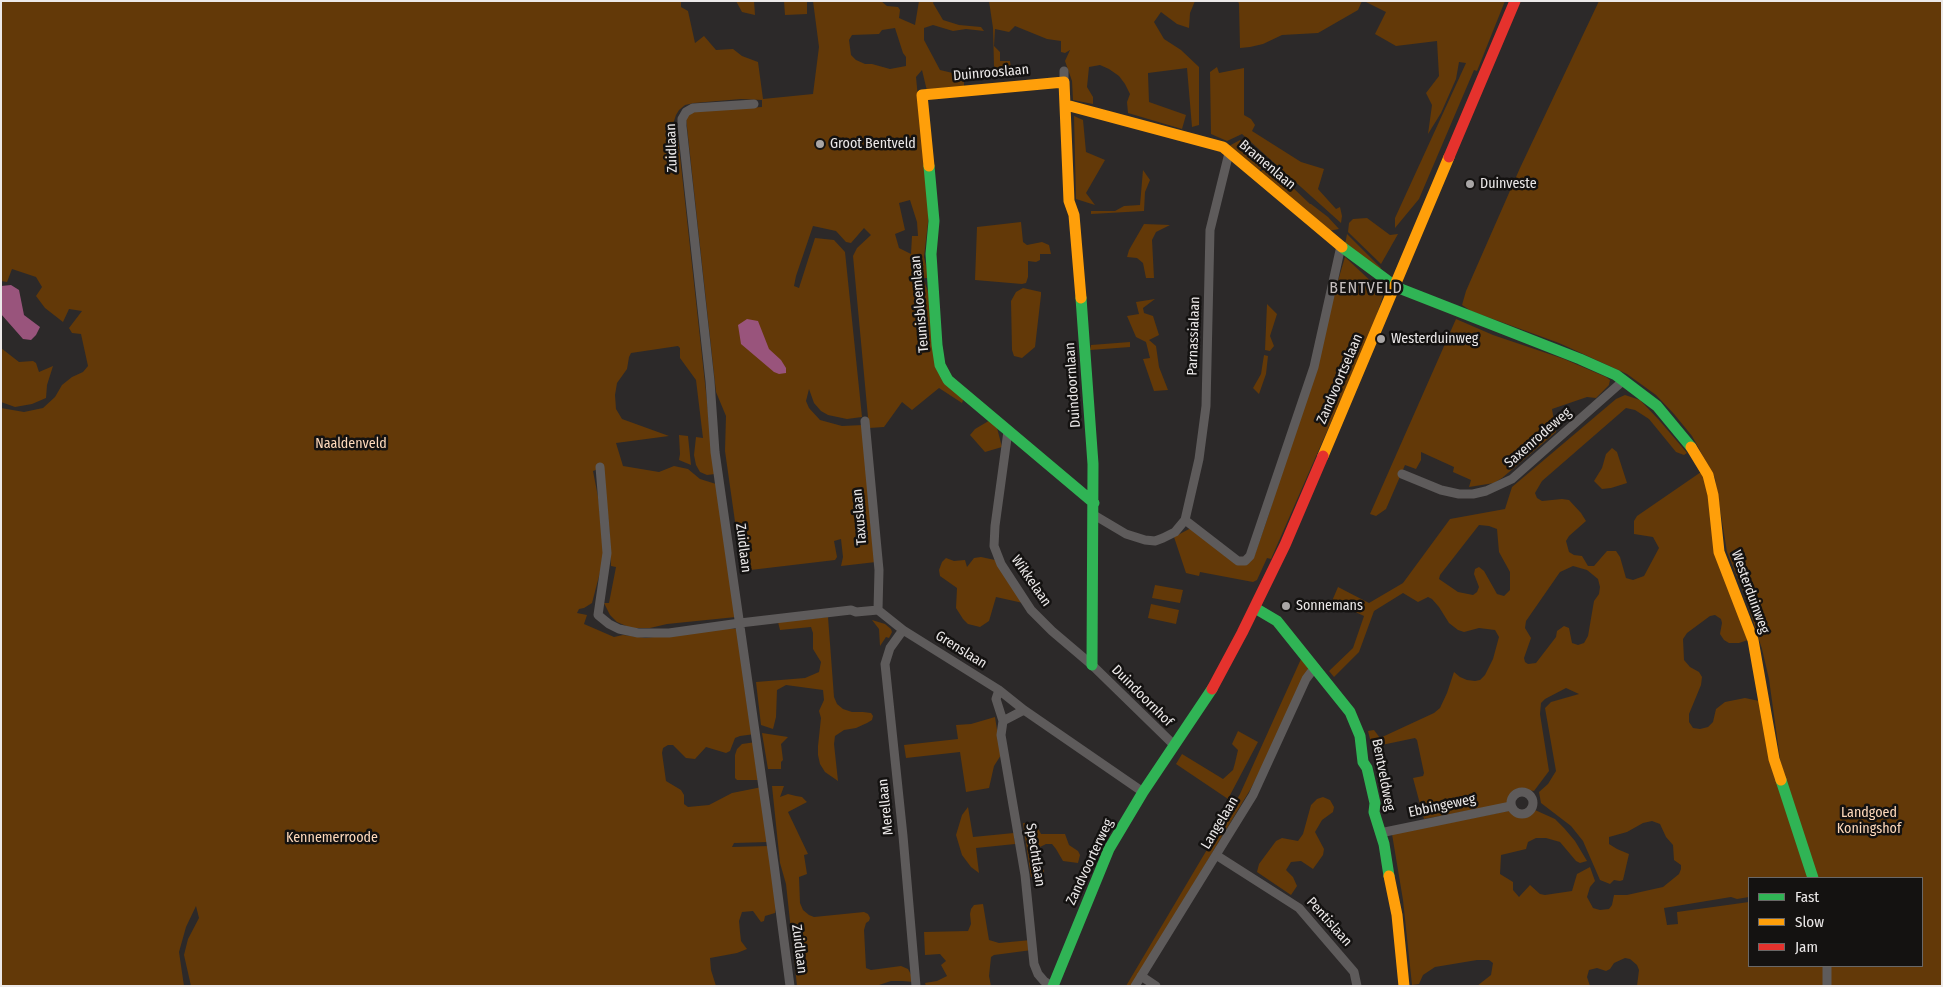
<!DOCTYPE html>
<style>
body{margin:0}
#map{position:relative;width:1943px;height:987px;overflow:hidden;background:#2c2929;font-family:"Fira Sans Condensed",sans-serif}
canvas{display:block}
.frame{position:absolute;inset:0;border:2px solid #ece9e9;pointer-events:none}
.legend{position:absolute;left:1748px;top:877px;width:175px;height:90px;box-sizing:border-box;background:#141211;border:1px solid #6a6867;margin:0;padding:6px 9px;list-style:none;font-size:15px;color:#ece9e9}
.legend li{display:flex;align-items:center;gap:10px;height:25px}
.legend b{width:25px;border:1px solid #6a6867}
</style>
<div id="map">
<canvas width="1943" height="987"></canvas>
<div class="frame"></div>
<ul class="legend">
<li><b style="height:6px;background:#30b455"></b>Fast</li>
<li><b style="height:6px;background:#ff9f0a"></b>Slow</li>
<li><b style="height:6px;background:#e5322d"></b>Jam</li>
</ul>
</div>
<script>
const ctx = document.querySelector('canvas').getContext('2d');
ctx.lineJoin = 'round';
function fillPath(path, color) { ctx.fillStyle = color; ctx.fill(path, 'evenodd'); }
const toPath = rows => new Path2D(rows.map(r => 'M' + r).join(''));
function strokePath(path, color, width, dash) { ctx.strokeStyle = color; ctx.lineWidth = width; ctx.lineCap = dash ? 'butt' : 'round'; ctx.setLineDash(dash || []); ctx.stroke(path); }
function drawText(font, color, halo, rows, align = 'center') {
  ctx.font = font + ' "Fira Sans Condensed",sans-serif'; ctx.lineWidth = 5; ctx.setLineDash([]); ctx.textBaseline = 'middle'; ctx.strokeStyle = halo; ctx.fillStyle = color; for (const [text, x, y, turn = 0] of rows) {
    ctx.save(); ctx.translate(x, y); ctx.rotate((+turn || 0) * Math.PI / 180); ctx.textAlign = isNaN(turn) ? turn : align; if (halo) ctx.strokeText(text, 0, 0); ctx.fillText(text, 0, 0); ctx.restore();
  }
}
fillPath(toPath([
 [1,1,681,1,681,7,688,11,695,43,704,36,716,50,733,49,742,56,758,62,763,99,813,94,819,47,813,1,881,1,887,6,898,7,900,10,899,18,915,25,919,1,934,1,933,3,943,20,959,25,981,27,984,31,966,29,953,31,933,25,924,28,924,40,940,70,957,74,959,78,957,80,964,81,964,87,927,91,922,70,916,77,929,214,924,257,929,278,923,278,931,300,935,346,964,398,962,403,939,388,912,410,902,402,884,427,869,428,853,256,857,248,871,235,864,228,851,243,846,242,836,231,813,226,796,276,794,286,799,288,815,238,834,240,845,252,862,417,847,419,828,415,821,411,814,403,809,389,806,401,809,408,820,420,842,426,863,425,876,562,841,566,843,557,841,539,834,541,837,557,835,560,742,571,725,451,726,416,716,392,686,118,694,111,762,107,762,100,741,99,694,103,685,105,679,110,676,115,673,124,674,129,677,129,715,474,707,475,700,472,696,465,694,455,696,437,703,438,696,380,680,358,680,348,678,346,631,353,629,357,627,369,617,383,615,395,616,409,622,419,669,436,616,443,623,466,659,472,674,466,688,469,700,479,716,484,736,617,667,624,650,628,631,628,617,622,610,615,604,603,609,603,616,567,611,566,609,524,601,468,593,471,599,502,604,557,592,603,584,608,579,609,577,613,587,615,584,624,614,637,623,635,646,638,727,628,737,629,755,734,740,736,735,738,730,751,726,753,706,747,695,759,686,758,673,745,668,745,663,748,662,753,666,781,681,790,684,795,684,804,688,807,709,805,732,793,762,787,769,842,734,843,732,847,769,846,776,908,775,913,765,916,764,921,761,922,753,911,742,912,739,921,740,932,741,941,747,949,737,953,710,958,711,970,716,986,191,986,184,955,188,939,199,918,196,906,186,927,179,952,184,986,1,986,1,408,24,412,43,408,55,397,62,385,72,377,83,372,88,366,81,334,72,333,69,328,82,311,69,309,63,322,45,308,36,296,42,287,36,277,12,269,7,282,1,281],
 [895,28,903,53,906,57,906,66,890,69,872,64,865,64,856,60,851,55,849,40,852,35,879,34,882,30],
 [910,200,917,222,918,236,912,236,911,254,899,248,895,234,905,230,899,203],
 [736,1,754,1,755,15,742,12],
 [784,1,807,1,807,14,785,15],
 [989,1,1195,1,1190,13,1189,28,1177,24,1161,12,1154,22,1164,39,1181,50,1199,67,1199,125,1192,127,1187,68,1148,73,1149,102,1186,115,1182,129,1128,113,1127,102,1130,94,1125,84,1119,76,1109,69,1100,65,1089,67,1087,87,1093,97,1093,104,1073,100,1072,81,1065,61,1070,50,1065,53,1061,52,1061,41,1047,39,1015,26,1009,32,995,29,994,46,1000,52,1000,61,1010,61,1011,68,1023,69,1031,75,998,75,994,66,993,28],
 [1238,1,1362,1,1358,10,1318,33,1282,35,1263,44,1250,47,1240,48,1239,4],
 [1364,1,1505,1,1477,71,1474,70,1419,199,1395,228,1395,218,1466,63,1459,62,1456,79,1441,113,1428,134,1432,105,1426,93,1439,76,1437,41,1396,46,1375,34,1386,12],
 [1599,1,1942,1,1942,986,1830,986,1831,966,1922,966,1922,878,1817,878,1790,796,1780,759,1769,679,1762,649,1745,596,1727,552,1715,478,1692,436,1674,414,1656,395,1627,374,1559,343,1471,311,1462,305,1466,291,1520,168],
 [1217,67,1219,73,1244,68,1244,115,1251,119,1255,125,1252,131,1301,162,1324,169,1318,189,1336,209,1340,207,1342,216,1341,223,1242,134,1227,141,1211,134,1210,72],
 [1074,116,1083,120,1086,152,1105,160,1086,193,1095,205,1076,199],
 [1240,140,1265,161,1258,173,1229,146],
 [1267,163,1310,204,1311,204,1328,217,1339,229,1328,231,1260,173],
 [1143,170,1150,180,1145,192,1144,211,1091,214,1091,211,1115,211,1124,206,1140,205],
 [1367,218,1390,235,1398,234,1381,264,1348,232,1349,223,1353,219],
 [1021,222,1023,242,1027,245,1042,242,1049,245,1051,254,1040,254,1040,260,1036,262,1028,261,1028,277,1026,283,1022,284,975,280,977,227],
 [1144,224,1170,225,1156,232,1152,240,1154,278,1146,278,1143,263,1137,258,1127,257,1129,250],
 [1347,234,1381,268,1378,271,1345,245],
 [1345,257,1376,286,1380,283,1384,293,1373,326,1271,559,1267,558,1257,580,1253,582,1200,572,1199,576,1186,573,1174,537,1191,528,1237,565,1251,561,1255,554,1269,514],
 [1023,288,1041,292,1041,295,1035,347,1022,358,1014,356,1012,350,1011,301,1016,292],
 [1155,299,1143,308,1144,313,1153,316,1159,335,1149,340,1156,346,1159,367,1168,390,1154,391,1143,359,1150,358,1146,342,1136,337,1127,316,1139,314,1136,302],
 [1267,304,1277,314,1270,336,1274,346,1270,351,1265,350],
 [1456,319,1493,335,1564,359,1606,377,1610,380,1609,385,1596,398,1587,397,1552,409,1556,432,1502,478,1494,483,1469,487,1471,480,1453,472,1454,467,1421,452,1421,460,1416,469,1405,465,1386,509,1376,516,1370,514],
 [1130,342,1130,347,1090,350,1091,345],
 [1,348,19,362,33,361,36,363,39,372,53,366,47,385,46,398,32,404,15,407,1,402],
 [1264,355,1268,356,1266,374,1259,394,1253,388,1261,374],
 [1625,395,1640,400,1659,420,1687,453,1684,455,1676,452,1649,419,1635,410,1626,408,1542,481,1535,493,1537,498,1542,501,1562,499,1569,500,1581,513,1586,521,1569,536,1566,541,1569,552,1574,555,1582,556,1588,566,1594,566,1607,551,1616,551,1620,557,1626,578,1633,580,1644,576,1659,548,1653,537,1634,534,1634,521,1637,516,1701,472,1703,472,1748,640,1739,643,1729,643,1724,640,1720,634,1722,623,1721,619,1715,615,1710,616,1687,633,1683,639,1684,660,1690,667,1699,672,1702,677,1701,685,1689,714,1689,722,1693,728,1700,729,1708,727,1713,722,1716,709,1725,702,1745,698,1759,701,1809,878,1749,878,1749,897,1737,899,1731,897,1664,908,1667,925,1678,924,1677,912,1749,902,1749,966,1824,966,1823,986,1637,986,1639,970,1637,965,1630,959,1625,958,1614,963,1610,969,1606,971,1597,968,1589,970,1587,977,1590,986,1477,986,1491,975,1493,963,1489,960,1477,960,1435,967,1423,975,1419,984,1412,985,1403,900,1392,834,1513,810,1525,815,1535,810,1555,819,1564,828,1575,841,1587,861,1580,863,1576,861,1560,842,1546,838,1536,838,1528,842,1526,849,1501,855,1500,874,1513,882,1513,890,1519,897,1530,885,1540,894,1545,895,1572,891,1577,874,1590,867,1595,881,1590,887,1587,897,1593,908,1600,910,1609,909,1612,905,1614,895,1627,895,1663,887,1679,874,1681,869,1681,865,1674,860,1673,845,1666,837,1660,824,1652,821,1643,823,1627,832,1609,837,1609,844,1617,849,1629,854,1623,880,1620,881,1614,880,1610,884,1600,880,1583,841,1571,826,1541,803,1539,792,1548,784,1556,771,1545,708,1551,702,1579,694,1566,688,1545,699,1541,703,1540,714,1549,771,1534,791,1521,789,1516,792,1509,803,1424,819,1413,778,1423,776,1424,773,1417,740,1415,738,1372,747,1368,731,1374,730,1380,738,1434,713,1440,708,1447,693,1454,672,1460,677,1467,680,1475,681,1480,680,1485,675,1493,659,1499,637,1495,630,1479,628,1464,632,1458,630,1449,623,1439,607,1432,599,1428,597,1418,602,1403,593,1374,611,1359,652,1334,677,1329,671,1353,648,1364,616,1332,601,1338,587,1369,603,1403,583,1450,519,1505,509,1512,487,1616,399],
 [1479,525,1489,526,1497,529,1499,552,1510,572,1510,590,1504,596,1497,594,1484,571,1479,567,1475,569,1474,574,1479,587,1477,592,1473,595,1458,592,1439,579,1440,575],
 [1573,566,1587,570,1598,579,1600,587,1599,594,1594,601,1588,636,1584,643,1578,645,1572,643,1569,628,1564,626,1557,631,1556,637,1536,663,1528,664,1525,662,1524,658,1531,638,1525,628,1526,621,1560,572],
 [992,419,996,424,1002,447,985,452,970,435,975,429],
 [679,435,688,436,691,465,679,460,680,454],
 [1612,448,1617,452,1627,483,1611,488,1602,489,1594,481,1602,468,1606,454],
 [981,557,995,560,1023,603,996,597,989,621,980,627,968,624,963,619,956,608,957,588,940,576,939,570,942,562,946,558,954,561,965,560,967,567,974,558],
 [1155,585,1183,590,1180,603,1152,598],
 [1151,604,1179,610,1176,624,1148,618],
 [828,617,834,697,837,704,843,709,852,712,863,712,871,713,873,716,872,720,867,723,856,728,844,730,835,736,834,744,838,781,825,772,820,764,818,755,818,746,821,718,819,711,824,700,823,690,786,685,777,690,776,717,773,729,761,725,756,682,805,678,819,672,821,662,813,649,813,633,811,627,780,630,778,622],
 [872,620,885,624,891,629,892,632,889,638,886,637,880,646,879,629],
 [1301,659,1309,668,1277,738,1250,790,1132,986,1126,986,1240,794],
 [995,717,1001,755,994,766,989,788,966,792,960,752,906,758,904,745,958,739,956,725,971,724],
 [1238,731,1258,742,1228,799,1176,764,1182,754,1223,779,1233,770,1235,763,1238,750,1232,744],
 [762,733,788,737,781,744,783,760,781,762,781,769,768,769],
 [756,742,761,780,737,780,735,778,735,755,737,749,742,744],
 [772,786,784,786,780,797,788,794,796,796,802,797,807,802,788,812,808,854,804,855,807,874,799,877,800,903,803,910,809,915,814,917,864,912,868,914,870,918,869,921,866,923,864,930,866,968,871,970,901,966,908,969,915,982,902,981,891,981,876,986,797,986,786,884,780,863],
 [1323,797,1330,800,1334,807,1333,812,1322,820,1315,832,1324,849,1323,855,1313,869,1301,861,1291,862,1286,870,1293,877,1297,886,1291,895,1257,872,1259,864,1276,841,1282,838,1298,841,1303,834,1311,805,1317,799],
 [968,807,973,837,1014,833,1015,844,976,848,979,873,971,867,962,855,956,835,962,815],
 [1023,823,1036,824,1041,834,1065,834,1069,845,1078,851,1080,855,1078,863,1063,861,1056,849,1052,844,1046,844,1040,847,1037,851,1038,858,1044,871,1043,874,1031,877],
 [983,904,989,940,999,943,1031,940,1032,950,994,955,991,957,989,976,991,986,926,986,925,983,937,981,947,976,941,965,946,961,940,954,925,955,924,932,968,931,971,924,970,914,971,909,974,905]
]), '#633908');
fillPath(toPath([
 [11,285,19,290,24,315,40,327,36,335,31,340,23,339,1,314,1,286],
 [747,319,758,321,769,349,781,360,786,368,786,373,779,374,774,372,741,344,738,325]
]), '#99547c');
strokePath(toPath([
 [1064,71,1064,82],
 [754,104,693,108,686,112,682,119,682,126,710,381,715,452,774,864,790,986],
 [865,421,879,570,878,610],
 [1008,431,995,526,994,546,1001,564,1031,610,1052,631,1092,665,1174,745],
 [600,467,607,553,598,615,609,624,619,629,638,633,669,633,740,623,851,610,856,612,878,610,903,630,999,690,1024,710,1143,792],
 [1402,474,1441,490,1459,494,1473,494,1486,491,1512,479,1624,380],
 [1094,515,1126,534,1145,540,1155,541,1163,538,1175,532,1185,520,1238,561,1245,561,1250,556,1314,367,1341,246],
 [1185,520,1199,459,1206,406,1210,230,1229,153],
 [903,630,890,648,885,664,903,836,916,986],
 [999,690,996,699,1003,721,1001,735,1025,875,1034,964,1038,974,1044,981,1052,986],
 [1003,721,1024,710],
 '1511 803a11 11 0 1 1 22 0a11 11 0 1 1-22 0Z',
 [1380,833,1511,806],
 [1216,855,1299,908,1354,972,1357,986],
 [1141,976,1156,986],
 [1135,986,1253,795,1306,679,1315,667],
 [1827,986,1827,966]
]), '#5e5b5b', 9);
strokePath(toPath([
 [929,166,934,221,931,254,937,345,940,365,948,380,1094,503],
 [1342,247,1396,287,1580,359,1616,375,1657,406,1691,447],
 [1081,298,1093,464,1092,665],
 [1255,608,1277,621,1350,712,1360,736,1363,762,1367,768,1375,803,1374,812,1384,844,1389,876],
 [1781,780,1813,878],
 [1053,986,1109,849,1143,792,1212,689]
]), '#30b455', 11);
strokePath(toPath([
 [1066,105,1223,147,1342,247],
 [929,166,922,95,1064,82,1069,201,1074,215,1081,298],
 [1691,447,1708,475,1713,495,1719,552,1753,640,1774,759,1781,780],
 [1323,456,1449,157],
 [1389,876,1397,915,1404,986]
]), '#ff9f0a', 11);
strokePath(toPath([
 [1449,157,1515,1],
 [1212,689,1242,633,1285,545,1323,456]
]), '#e5322d', 11);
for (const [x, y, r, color] of [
 [820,144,5,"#a9a6a6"],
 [1470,184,5,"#a9a6a6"],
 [1381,339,5,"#a9a6a6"],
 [1286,606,5,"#a9a6a6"]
]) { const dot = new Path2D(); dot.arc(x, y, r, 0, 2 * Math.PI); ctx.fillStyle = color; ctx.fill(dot); strokePath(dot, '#141211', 2); }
drawText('14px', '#ece9e9', '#141211', [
 ["Duinrooslaan",991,73,-5],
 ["Zuidlaan",672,148,-92],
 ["Bramenlaan",1267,165,40],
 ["Teunisbloemlaan",920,304,-95],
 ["Parnassialaan",1194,336,-88],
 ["Zandvoortselaan",1340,379,-67],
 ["Duindoornlaan",1073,385,-94],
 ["Saxenrodeweg",1538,438,-41],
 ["Taxuslaan",860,517,-95],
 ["Zuidlaan",743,548,83],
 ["Wikkelaan",1031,581,55],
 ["Westerduinweg",1750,592,70],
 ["Grenslaan",961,650,32],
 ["Duindoornhof",1142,696,45],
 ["Bentveldweg",1383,775,79],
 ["Ebbingeweg",1442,806,-12],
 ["Merellaan",886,807,-96],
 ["Langelaan",1220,823,-59],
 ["Spechtlaan",1035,855,81],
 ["Zandvoorterweg",1090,862,-65],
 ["Pentislaan",1329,922,48],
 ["Zuidlaan",799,949,83]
]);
drawText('14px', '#ece9e9', '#141211', [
 ["Groot Bentveld",830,144],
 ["Duinveste",1480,184],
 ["Westerduinweg",1391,339],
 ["Sonnemans",1296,606]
], 'left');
drawText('14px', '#ffdabc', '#141211', [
 ["Naaldenveld",351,444],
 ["Landgoed",1869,813],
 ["Koningshof",1869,829],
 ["Kennemerroode",332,838]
]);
ctx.letterSpacing = '1px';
drawText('16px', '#c6bfbf', '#141211', [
 ["BENTVELD",1366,289]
]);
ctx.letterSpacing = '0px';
</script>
